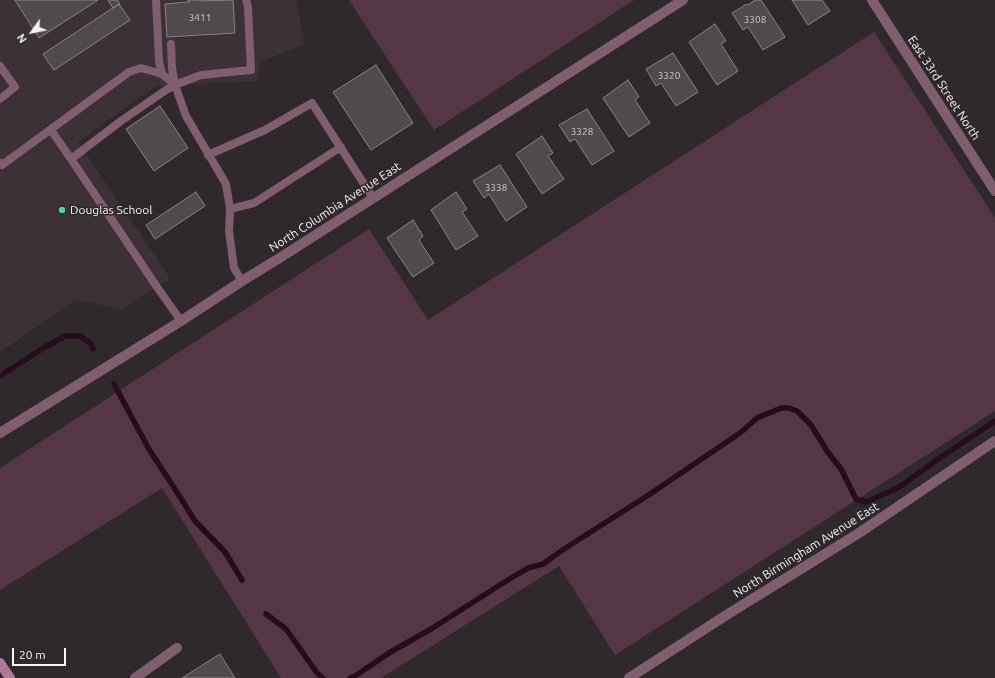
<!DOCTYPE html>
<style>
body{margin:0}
#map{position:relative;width:995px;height:678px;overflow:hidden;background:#2f292c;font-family:Ubuntu,sans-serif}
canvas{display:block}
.north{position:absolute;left:12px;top:12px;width:40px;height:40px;-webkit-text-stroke:3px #2f292c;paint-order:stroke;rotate:237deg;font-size:11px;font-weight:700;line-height:16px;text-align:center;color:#f7f3f5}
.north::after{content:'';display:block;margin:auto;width:14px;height:18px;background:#f7f3f5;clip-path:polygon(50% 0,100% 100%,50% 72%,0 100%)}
.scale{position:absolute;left:12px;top:648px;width:54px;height:18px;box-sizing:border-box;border:2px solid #f7f3f5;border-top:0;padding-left:5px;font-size:12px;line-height:14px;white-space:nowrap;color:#f7f3f5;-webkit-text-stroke:3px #2f292c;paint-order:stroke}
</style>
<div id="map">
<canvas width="995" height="678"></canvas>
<div class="north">N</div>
<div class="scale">20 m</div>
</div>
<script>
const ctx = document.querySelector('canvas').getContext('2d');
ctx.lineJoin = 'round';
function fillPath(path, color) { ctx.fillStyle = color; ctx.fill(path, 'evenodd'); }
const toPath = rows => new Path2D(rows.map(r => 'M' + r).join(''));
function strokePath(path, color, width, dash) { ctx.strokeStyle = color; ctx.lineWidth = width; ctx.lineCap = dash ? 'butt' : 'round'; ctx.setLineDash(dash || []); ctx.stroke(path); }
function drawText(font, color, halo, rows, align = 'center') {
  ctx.font = font + ' Ubuntu,sans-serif'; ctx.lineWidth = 3; ctx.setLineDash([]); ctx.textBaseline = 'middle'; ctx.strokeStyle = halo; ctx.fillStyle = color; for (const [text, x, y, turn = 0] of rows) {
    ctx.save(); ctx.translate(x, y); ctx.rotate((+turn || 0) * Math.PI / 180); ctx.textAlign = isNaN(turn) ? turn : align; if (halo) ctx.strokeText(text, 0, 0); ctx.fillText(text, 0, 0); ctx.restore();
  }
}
fillPath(toPath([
 [0,0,296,0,304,45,260,62,258,81,156,86,78,142,170,278,123,309,76,300,0,352]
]), '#3c3137');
fillPath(toPath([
 [349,0,634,0,434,130],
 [874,32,995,218,995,411,615,655,559,566,381,678,281,678,162,488,0,590,0,468,369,229,428,320]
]), '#553647');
strokePath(toPath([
 [0,376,45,347,65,336,80,336,91,344,93,349],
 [114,384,150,451,173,486,195,521,225,552,242,580],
 [266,614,286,629,317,673,323,678],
 [350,678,355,676,389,653,431,629,503,583,528,568,543,564,564,549,647,496,740,433,757,418,781,408,789,408,797,411,811,425,827,451,841,469,856,499,866,502,889,492,901,486,938,459,995,421]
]), '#260c1c', 5.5);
const building = toPath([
 [15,0,98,0,39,38,15,0],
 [108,0,117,0,120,4,113,8,108,0],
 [188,0,202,0,202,1,233,0,235,33,167,37,165,4,189,2,188,0],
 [755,0,761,0,785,37,763,50,748,27,743,30,732,13,747,4,748,5,755,0],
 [792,0,822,0,830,11,808,25,792,0],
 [119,4,130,20,54,70,43,54,119,4],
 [715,24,726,41,721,44,738,71,717,85,689,42,715,24],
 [673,53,698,92,676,106,661,83,656,86,646,69,673,53],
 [376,65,413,123,371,150,333,92,376,65],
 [628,80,639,97,635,100,650,123,629,137,603,98,628,80],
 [160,106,188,148,154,171,126,129,160,106],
 [587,109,614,151,592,165,575,139,570,142,559,125,587,109],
 [542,136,553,153,548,156,564,179,542,194,516,154,542,136],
 [500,165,527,207,506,221,489,194,484,198,473,181,500,165],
 [196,192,205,206,155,239,146,225,196,192],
 [456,192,467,209,462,212,478,236,456,250,431,210,456,192],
 [413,220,423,236,419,240,434,263,413,277,387,238,413,220],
 [220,654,235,678,182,678,220,654]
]);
fillPath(building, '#504a4d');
strokePath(building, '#898386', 1);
strokePath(toPath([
 [156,0,159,62,162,74],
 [171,44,172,68,175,85,186,116,226,184,230,209,229,231,234,268,242,281],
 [0,66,15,87,0,99],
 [51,130,71,159,157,287,181,321],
 [208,155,265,130,312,103,373,198],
 [71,159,121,121,166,90,175,85,201,75,251,70,248,7,246,0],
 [0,163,2,165,129,72,141,68,162,74,175,85],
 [230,209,254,203,341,147]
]), '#7f5e70', 8);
strokePath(toPath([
 [872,0,995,191],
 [0,433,181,321,242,281,278,259,683,0],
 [135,678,177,648],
 [629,678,728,614,859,533,995,441]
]), '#7f5e70', 10);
strokePath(toPath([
 [0,663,10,678]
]), '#ae7a97', 10);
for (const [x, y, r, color] of [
 [62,210,4,"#43d4a0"]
]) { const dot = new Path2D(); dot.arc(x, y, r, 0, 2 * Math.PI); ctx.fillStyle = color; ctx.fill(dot); strokePath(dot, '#2f292c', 1.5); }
drawText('10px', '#cdc9cb', null, [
 ["3411",200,18],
 ["3308",755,20],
 ["3320",669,76],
 ["3328",582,132],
 ["3338",496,188]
]);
drawText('12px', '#f7f3f5', '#2f292c', [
 ["East 33rd Street North",944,88,57],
 ["North Columbia Avenue East",335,207,-33],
 ["North Birmingham Avenue East",806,550,-32]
]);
drawText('12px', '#f7f3f5', '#2f292c', [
 ["Douglas School",70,210]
], 'left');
</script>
